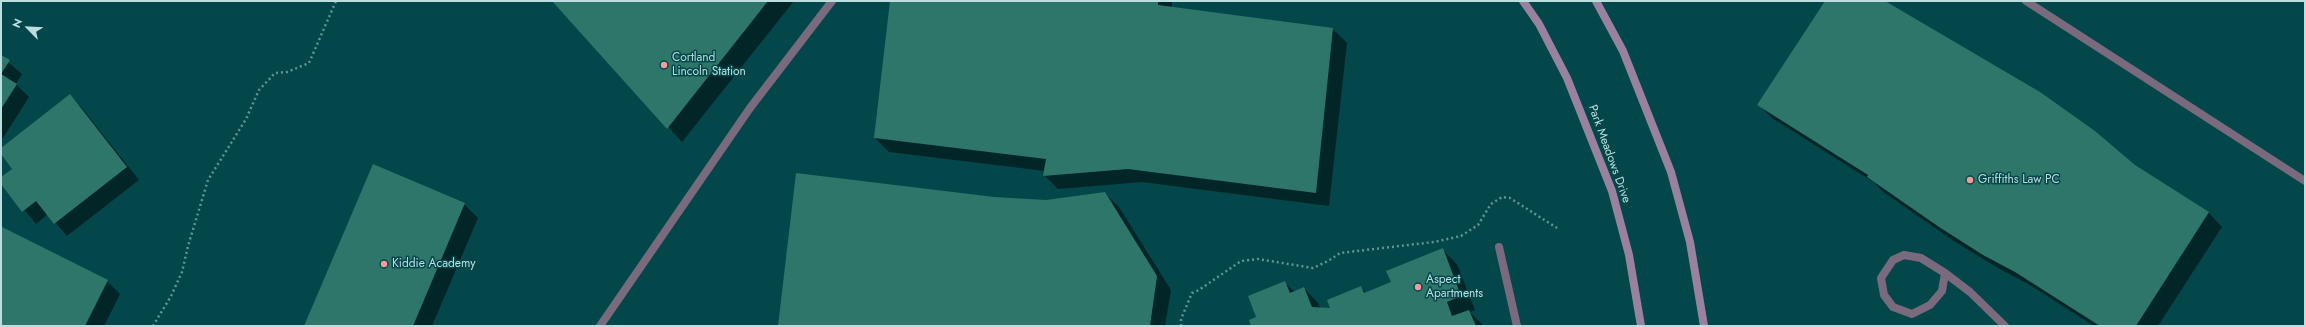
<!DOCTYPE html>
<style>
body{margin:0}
#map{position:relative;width:2306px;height:327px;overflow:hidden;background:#04474a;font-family:Jost,sans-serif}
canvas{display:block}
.frame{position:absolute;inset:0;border:2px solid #bbdfe0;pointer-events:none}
.north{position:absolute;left:8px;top:8px;width:40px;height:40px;-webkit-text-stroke:3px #04474a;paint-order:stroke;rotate:294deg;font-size:11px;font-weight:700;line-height:16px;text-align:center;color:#bbdfe0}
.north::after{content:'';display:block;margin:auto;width:14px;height:18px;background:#bbdfe0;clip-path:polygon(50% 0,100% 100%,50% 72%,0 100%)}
</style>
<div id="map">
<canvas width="2306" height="327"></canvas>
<div class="frame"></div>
<div class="north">N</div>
</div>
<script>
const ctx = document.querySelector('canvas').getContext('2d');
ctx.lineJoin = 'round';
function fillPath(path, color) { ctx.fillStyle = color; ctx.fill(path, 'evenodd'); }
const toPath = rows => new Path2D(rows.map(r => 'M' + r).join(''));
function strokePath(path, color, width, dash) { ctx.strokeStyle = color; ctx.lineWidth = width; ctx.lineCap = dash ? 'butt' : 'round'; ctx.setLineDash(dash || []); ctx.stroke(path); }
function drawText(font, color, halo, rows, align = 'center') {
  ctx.font = font + ' Jost,sans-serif'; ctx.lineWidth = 3; ctx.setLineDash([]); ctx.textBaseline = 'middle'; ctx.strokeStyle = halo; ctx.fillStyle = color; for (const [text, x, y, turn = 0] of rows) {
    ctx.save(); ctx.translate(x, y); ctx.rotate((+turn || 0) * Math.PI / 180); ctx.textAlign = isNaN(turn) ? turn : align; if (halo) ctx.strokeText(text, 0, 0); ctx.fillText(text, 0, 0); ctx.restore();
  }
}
fillPath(toPath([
 [553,1,794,1,682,142],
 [891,1,1172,1,1172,8,1333,29,1347,43,1329,206,1142,182,1058,189,1044,175,1045,171,889,152,875,138],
 [1826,1,1883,1,1915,22,1994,65,2069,114,2135,166,2209,213,2222,227,2158,326,2094,326,2030,285,1998,268,1954,241,1882,191,1875,183,1772,118,1759,105],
 [1,56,22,74,16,84,29,97,1,141],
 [70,95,82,108,139,180,67,236,48,214,36,224,1,182,1,179,14,169,1,153,1,149],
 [1105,193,1119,207,1171,290,1165,326,779,326,994,198,1046,201],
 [464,204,478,218,432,326,305,326],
 [2,229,107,281,120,294,104,326,1,326],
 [1443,250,1457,264,1475,310,1470,312,1484,326,1252,326,1285,283,1295,292,1304,288,1318,303,1321,309,1332,309,1361,287,1366,293,1392,283]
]), '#0007');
fillPath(toPath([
 [552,1,768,1,667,129],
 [890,1,1158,1,1158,5,1333,28,1316,193,1128,169,1043,176,1046,159,874,138],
 [1825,1,1885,1,2040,92,2095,131,2135,165,2209,212,2136,326,2100,326,2015,272,1983,255,1939,227,1867,177,1868,175,1757,105],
 [1,55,10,60,1,74,17,84,1,109],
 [70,94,127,167,54,224,36,201,22,212,1,184,1,177,12,169,1,154,1,148],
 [373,164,465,203,413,326,304,326],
 [796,173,994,197,1046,200,1105,192,1157,276,1150,326,778,326],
 [2,227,108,280,85,326,1,326],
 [1443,248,1461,296,1447,302,1452,316,1469,310,1476,326,1251,326,1249,320,1256,317,1248,296,1285,281,1290,293,1304,287,1312,307,1330,308,1327,300,1361,286,1364,293,1391,282,1386,271]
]), '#2e7669');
strokePath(toPath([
 [153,326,171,296,182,272,188,246,208,180,246,119,259,90,275,73,287,72,309,63,336,1],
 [1181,326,1181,319,1192,293,1199,290,1241,261,1258,259,1313,268,1328,261,1340,253,1434,242,1461,236,1478,225,1491,204,1502,197,1510,198,1557,228]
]), '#609496', 2.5, [2, 3]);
strokePath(toPath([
 [2026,1,2305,181],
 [1499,247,1517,326],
 [1945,273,1942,291,1930,305,1912,314,1893,307,1884,295,1881,278,1893,260,1904,255,1921,258,1945,273,1970,292,2005,326]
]), '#796a7d', 8);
strokePath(toPath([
 [600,326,750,108,832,1]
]), '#796a7d', 8);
strokePath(toPath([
 [1523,1,1539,24,1567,78,1612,191,1629,255,1641,326],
 [1596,1,1623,51,1671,172,1690,242,1704,326]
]), '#9982a0', 8);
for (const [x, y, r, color] of [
 [664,65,4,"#f59b9c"],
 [1970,180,4,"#f59b9c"],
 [384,264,4,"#f59b9c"],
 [1418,287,4,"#f59b9c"]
]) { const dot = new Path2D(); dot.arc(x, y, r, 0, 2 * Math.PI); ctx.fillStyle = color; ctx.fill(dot); strokePath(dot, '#04474a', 1.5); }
drawText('12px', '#bbdfe0', '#04474a', [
 ["Cortland",672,58],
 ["Lincoln Station",672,72],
 ["Griffiths Law PC",1978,180],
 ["Kiddie Academy",392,264],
 ["Aspect",1426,280],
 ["Apartments",1426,294]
], 'left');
drawText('12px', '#bbdfe0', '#04474a', [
 ["Park Meadows Drive",1609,154,70]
]);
</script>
